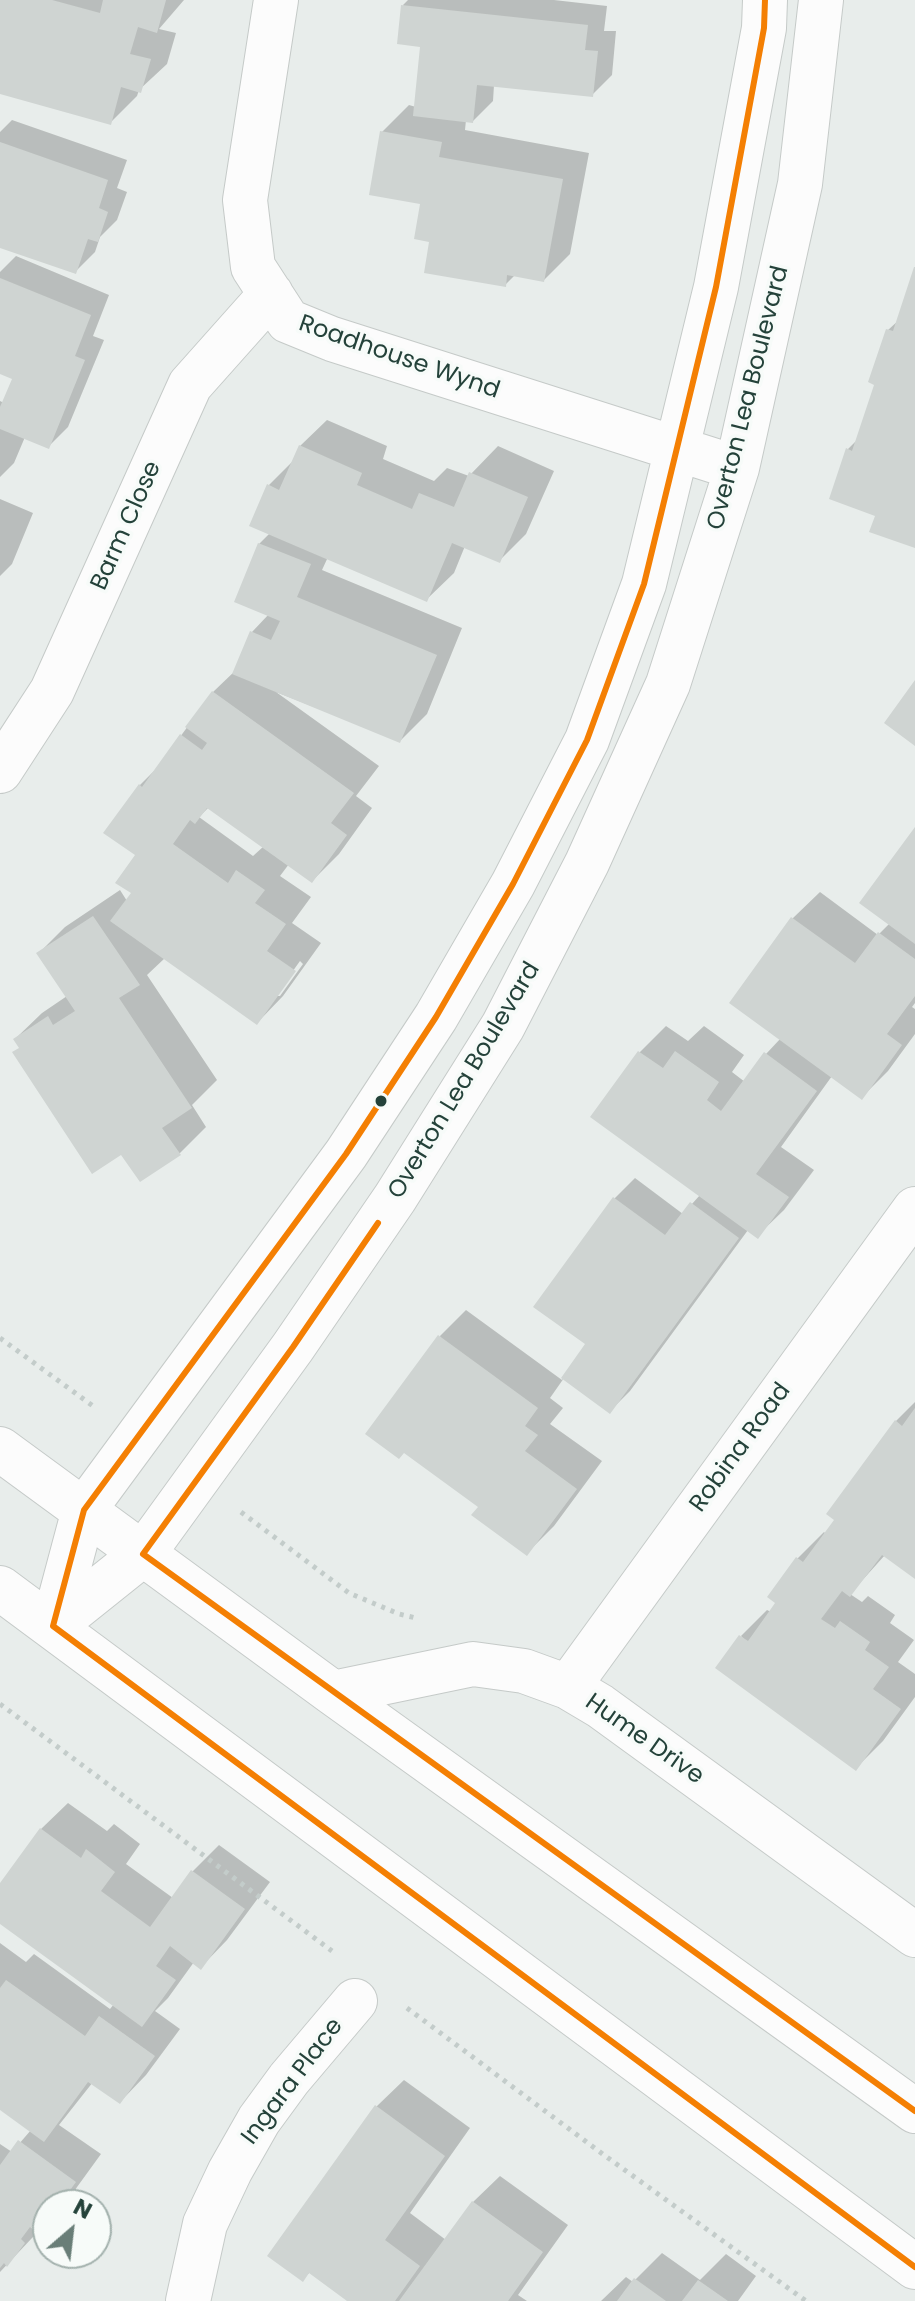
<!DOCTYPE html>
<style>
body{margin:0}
#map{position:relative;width:915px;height:2301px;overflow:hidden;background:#e8edeb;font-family:Poppins,sans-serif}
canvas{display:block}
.north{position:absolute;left:32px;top:2189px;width:80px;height:80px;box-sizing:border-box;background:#f7fbf9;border:2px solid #a3b1ad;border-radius:50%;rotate:28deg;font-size:22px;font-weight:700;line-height:32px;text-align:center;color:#24423a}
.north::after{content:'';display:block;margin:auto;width:28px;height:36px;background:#697e78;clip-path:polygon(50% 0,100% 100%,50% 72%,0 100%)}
</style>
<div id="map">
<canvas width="915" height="2301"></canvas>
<div class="north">N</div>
</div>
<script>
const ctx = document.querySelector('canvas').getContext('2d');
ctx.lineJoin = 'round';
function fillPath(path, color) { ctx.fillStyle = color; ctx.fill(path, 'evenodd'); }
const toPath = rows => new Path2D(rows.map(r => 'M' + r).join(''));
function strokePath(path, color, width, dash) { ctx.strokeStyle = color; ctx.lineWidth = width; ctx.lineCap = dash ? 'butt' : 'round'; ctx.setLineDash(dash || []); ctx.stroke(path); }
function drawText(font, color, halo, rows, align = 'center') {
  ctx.font = font + ' Poppins,sans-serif'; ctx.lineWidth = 7; ctx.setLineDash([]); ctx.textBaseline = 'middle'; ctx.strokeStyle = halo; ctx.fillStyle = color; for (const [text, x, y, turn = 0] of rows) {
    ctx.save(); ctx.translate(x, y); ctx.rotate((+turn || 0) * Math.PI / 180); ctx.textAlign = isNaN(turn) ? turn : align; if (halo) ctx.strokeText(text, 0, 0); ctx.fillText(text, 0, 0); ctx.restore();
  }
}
fillPath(toPath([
 [0,0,184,0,159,29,176,33,167,64,139,90,137,96,110,123,0,92],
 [408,0,554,0,607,6,604,31,616,31,612,75,592,95,494,85,493,101,473,121,466,120,465,130,589,153,570,254,544,280,515,275,505,285,432,240,422,202,382,132,409,105,416,107,422,45,403,5],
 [12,120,127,160,117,188,127,192,117,220,100,237,95,252,75,272,0,245,0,132],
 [16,256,109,295,93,336,104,340,68,427,49,446,25,437,14,463,0,477,0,401,4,403,14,377,0,372,0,272],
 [915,272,915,546,878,515,847,450,858,439,877,383,888,330,899,320],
 [327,420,387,446,383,459,434,481,447,468,469,476,498,446,554,471,526,534,499,561,465,546,454,573,427,599,328,557,322,570,462,628,427,714,400,741,276,692,379,766,356,796,372,808,339,854,312,881,289,864,280,876,311,897,292,923,321,943,283,996,257,1023,165,958,147,975,217,1080,192,1105,206,1127,180,1153,122,1152,15,1039,42,1013,67,996,39,953,65,927,120,890,127,901,133,893,138,855,140,785,158,767,213,692,237,669,252,632,269,614,259,544,271,532,269,485,295,459,300,446],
 [209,807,264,846,253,856,199,817],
 [300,961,303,964,280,996,275,996],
 [0,499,33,513,12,564,0,576],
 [915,830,915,1003,912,1007,915,1009,915,1034,888,1071,862,1097,832,1076,781,1147,814,1170,784,1210,757,1236,748,1230,630,1391,610,1411,564,1378,550,1398,563,1408,550,1424,602,1461,554,1526,527,1553,480,1507,440,1336,466,1310,562,1380,588,1344,536,1306,615,1198,635,1178,683,1214,700,1195,593,1117,640,1052,666,1026,688,1041,704,1026,744,1055,732,1072,745,1082,766,1054,781,1038,731,1002,793,918,820,892,878,935,890,923],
 [915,1402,915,1576,885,1555,850,1594,862,1602,868,1596,895,1615,890,1623,914,1640,898,1662,915,1674,915,1697,883,1741,856,1768,741,1636,767,1610,771,1612,797,1559,824,1532,826,1534,837,1520,829,1514,896,1421],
 [68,1803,107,1831,114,1824,140,1844,126,1864,173,1898,192,1872,219,1845,270,1882,227,1940,201,1967,194,1962,168,1998,155,2011,180,2029,146,2075,120,2102,93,2082,59,2125,101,2154,64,2205,48,2205,48,2221,0,2272,0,2144,12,2152,31,2130,0,2107,0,1943,26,1962,34,1954,110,2009,114,2004,0,1921,0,1886,41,1829],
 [404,2080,470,2128,410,2213,446,2240,473,2202,500,2176,568,2225,518,2295,527,2301,350,2301,310,2272,303,2279,270,2255,377,2106],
 [662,2253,700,2280,726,2254,756,2276,738,2301,601,2301,626,2277,633,2282]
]), '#0003');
fillPath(toPath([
 [0,0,52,0,100,13,103,0,166,0,157,33,138,27,130,54,151,59,141,93,121,87,111,125,0,94],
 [401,5,588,25,585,50,598,51,593,97,477,85,473,123,413,116,420,47,397,44],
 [380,131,442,142,439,157,563,179,544,282,507,275,506,287,424,273,429,242,414,239,420,204,369,195],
 [0,142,108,180,99,208,108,212,98,242,88,239,76,274,0,248],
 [914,267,915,267,915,548,869,532,875,516,829,499,846,448,852,451,874,385,868,382,886,329,893,331],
 [0,278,91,315,75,356,85,360,49,449,0,429,0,407,12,379,0,374],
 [299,445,362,473,357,485,412,509,419,493,454,507,469,472,528,497,500,563,452,543,427,602,249,526,267,484,279,490],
 [258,543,311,564,297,597,437,655,400,743,232,674,250,631,271,640,280,621,234,602],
 [915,680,915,746,884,723],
 [212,691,354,793,331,823,347,835,312,883,207,808,195,824,190,820,173,844,228,883,236,870,265,890,255,903,286,924,267,951,296,971,257,1025,110,921,131,893,115,883,135,855,103,833,139,784,142,787,180,734,202,750,207,743,185,727],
 [915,827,915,944,859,903],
 [93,916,140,985,119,998,192,1108,162,1128,181,1155,140,1182,121,1155,92,1174,12,1052,19,1048,13,1039,48,1016,53,1025,75,1011,36,953],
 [791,917,855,963,878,932,915,959,915,996,887,1034,902,1045,862,1100,729,1003],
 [638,1051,663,1068,675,1051,719,1082,707,1100,721,1111,764,1052,817,1091,756,1174,789,1197,758,1239,590,1117],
 [613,1197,665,1235,690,1202,739,1238,610,1414,561,1378,585,1344,533,1307],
 [438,1335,538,1408,525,1426,538,1435,525,1451,577,1489,527,1556,471,1515,478,1507,404,1453,399,1459,365,1434],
 [915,1408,915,1579,882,1555,850,1597,842,1591,821,1619,835,1628,840,1621,870,1642,865,1650,889,1667,873,1689,901,1709,856,1771,715,1668,739,1635,748,1641,768,1613,775,1603,767,1597,796,1557,803,1562,834,1520,826,1514,895,1420,902,1426],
 [40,1828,81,1858,86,1849,115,1872,101,1891,150,1927,191,1870,245,1909,201,1970,170,1946,156,1966,176,1980,142,2027,0,1924,0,1883],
 [6,1980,85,2036,99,2016,155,2056,120,2104,88,2082,44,2142,0,2110,0,1988],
 [375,2105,445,2156,385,2240,420,2266,395,2301,347,2301,309,2273,303,2282,267,2256],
 [18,2140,76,2182,59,2205,48,2205,48,2221,38,2234,30,2227,21,2239,25,2243,7,2267,4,2263,0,2268,0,2165],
 [472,2201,543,2252,508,2301,399,2301],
 [634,2278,666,2301,617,2301],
 [698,2280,728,2301,682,2301]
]), '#cfd4d2');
const minor = toPath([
 [276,0,245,200,253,267,288,321,332,339,737,468],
 [0,771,52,691,190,385,271,294],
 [0,1449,333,1693,915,2111],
 [0,1588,915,2267],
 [53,1626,143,1554,293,1347,395,1198,503,1026,587,863,668,684,737,468,800,184,821,0],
 [53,1626,84,1510,346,1154,436,1017,513,884,587,740,644,584,716,287,764,28,765,0],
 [568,1687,915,1209],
 [333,1693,473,1664,524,1671,568,1687,600,1706,915,1935],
 [188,2301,205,2224,230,2171,259,2120,289,2079,355,2001]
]);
strokePath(minor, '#c5cac8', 46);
strokePath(toPath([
 [0,1338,93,1406],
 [241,1512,349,1593,399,1614,416,1618],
 [0,1704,332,1951],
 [407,2008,604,2155,806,2301]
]), '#c3ccca', 5, [4, 6]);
strokePath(minor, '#fcfcfc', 44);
strokePath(toPath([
 [765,0,764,28,716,287,644,584,587,740,513,884,436,1017,346,1154,84,1510,53,1626,915,2267],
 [378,1223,293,1347,143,1554,915,2111]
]), '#f47f03', 6);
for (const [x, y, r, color] of [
 [381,1101,7,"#24423a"]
]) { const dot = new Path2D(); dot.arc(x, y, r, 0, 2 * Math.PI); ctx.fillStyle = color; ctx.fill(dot); strokePath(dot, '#f7fbf9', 3); }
drawText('24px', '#24423a', '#f7fbf9', [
 ["Roadhouse Wynd",399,358,19],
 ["Overton Lea Boulevard",749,398,-76],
 ["Barm Close",127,526,-66],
 ["Overton Lea Boulevard",465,1081,-59],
 ["Robina Road",741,1448,-54],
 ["Hume Drive",644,1740,35],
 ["Ingara Place",293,2082,-53]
]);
</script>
